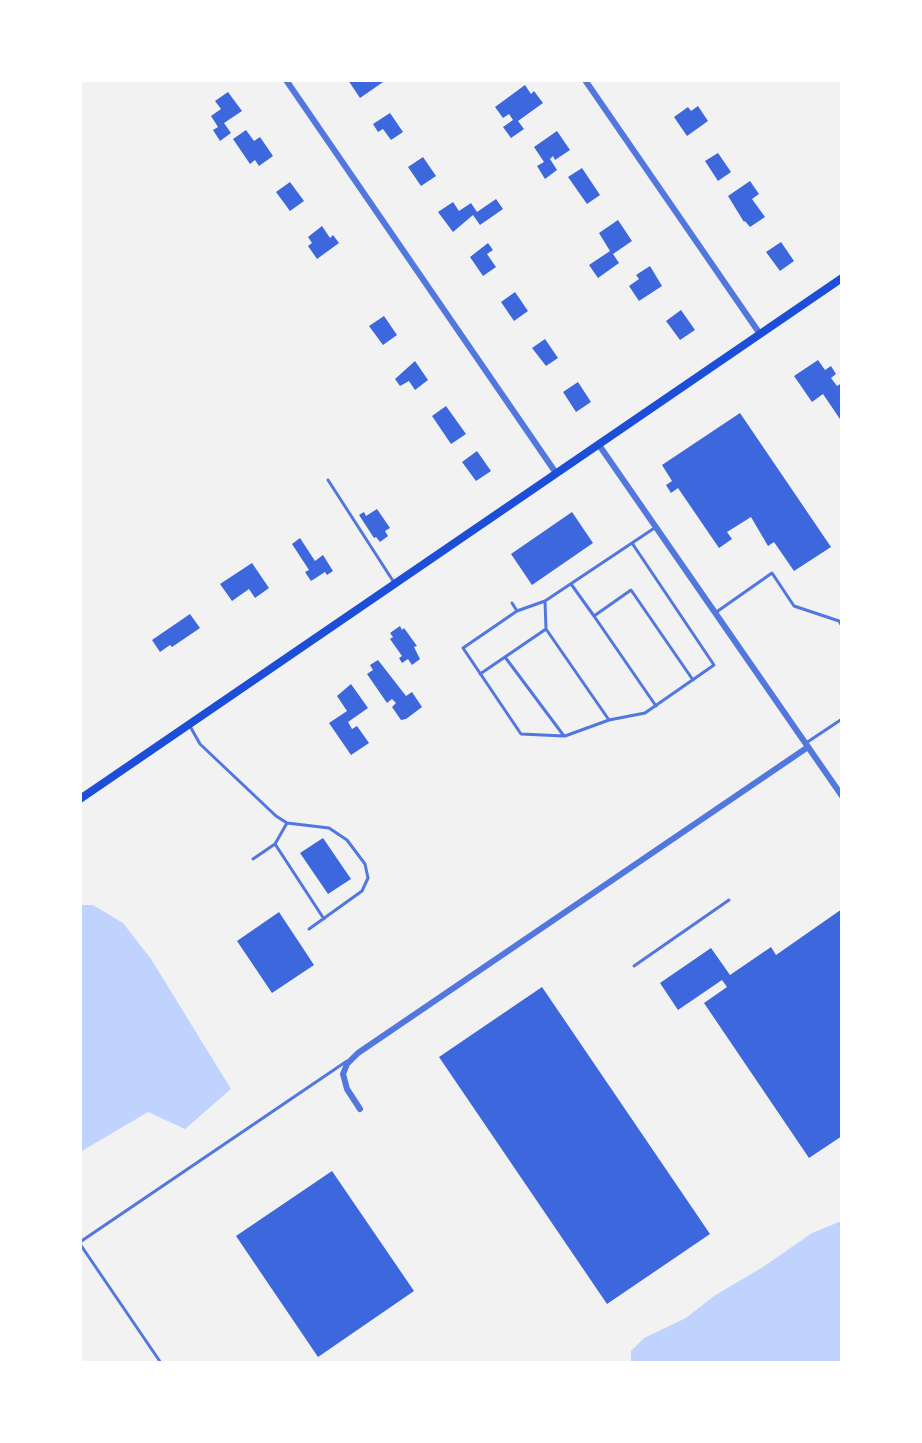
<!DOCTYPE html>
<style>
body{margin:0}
#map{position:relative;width:922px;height:1443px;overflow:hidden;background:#f2f2f2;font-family:"Fira Sans",sans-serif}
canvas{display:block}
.frame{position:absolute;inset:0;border:82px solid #fff;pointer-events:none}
</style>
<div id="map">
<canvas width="922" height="1443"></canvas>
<div class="frame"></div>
</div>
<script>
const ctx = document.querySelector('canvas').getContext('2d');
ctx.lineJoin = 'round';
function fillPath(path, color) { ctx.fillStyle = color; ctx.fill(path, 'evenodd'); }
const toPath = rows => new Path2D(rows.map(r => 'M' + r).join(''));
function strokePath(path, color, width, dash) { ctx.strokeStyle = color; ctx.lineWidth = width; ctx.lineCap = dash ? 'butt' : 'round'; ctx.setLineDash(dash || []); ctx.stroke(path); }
fillPath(toPath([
 [80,905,93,905,123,923,151,959,231,1089,185,1129,148,1112,80,1152],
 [839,1222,842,1223,842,1363,631,1363,631,1351,644,1338,686,1318,714,1296,763,1267,812,1233]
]), '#bfd3fe');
fillPath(toPath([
 [348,80,386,80,360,98],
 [525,85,531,94,534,91,543,103,518,121,524,129,511,138,503,127,513,120,509,114,503,118,495,107],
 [228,92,242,111,224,123,231,133,220,141,213,130,218,127,211,116,221,109,215,101],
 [698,106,708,121,687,136,674,117,688,107,691,111],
 [390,113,403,132,391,140,383,129,378,132,373,124],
 [246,130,254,141,260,137,273,156,259,166,255,160,250,164,233,139],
 [557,131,570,150,555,160,553,156,550,159,557,170,545,179,537,166,544,162,534,147],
 [718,153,731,172,718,181,705,161],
 [423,157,436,176,421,186,408,167],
 [582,168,600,195,587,204,568,177],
 [750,181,759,194,752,199,765,217,750,227,745,221,744,222,728,196],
 [290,182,304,201,290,211,276,192],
 [496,199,503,209,480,225,473,215,453,232,438,212,453,202,459,211,471,203,477,212],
 [618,220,632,241,613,254,619,263,598,278,589,265,610,251,599,233],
 [322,226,330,238,333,235,339,243,317,259,308,246,312,243,308,237],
 [781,242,794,261,780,271,766,252],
 [488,243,493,250,487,254,496,267,483,276,470,257],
 [650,266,662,286,639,301,629,286,639,279,636,275],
 [515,292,528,311,514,321,501,302],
 [681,310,695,330,680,340,666,321],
 [384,316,397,335,383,345,369,326],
 [545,339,558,358,546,366,532,348],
 [818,360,825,370,831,366,836,374,831,378,837,386,842,383,842,422,823,394,812,402,794,376],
 [415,361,428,380,415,390,409,381,400,386,395,379],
 [578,382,591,402,576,412,563,392],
 [446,406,466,434,451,444,432,416],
 [740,413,831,547,794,571,774,542,768,546,751,517,727,532,732,539,719,548,678,488,671,493,666,485,672,481,662,465],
 [477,451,491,471,476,481,462,462],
 [377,509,390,528,385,531,388,536,380,542,376,537,374,538,359,515,364,512,366,516],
 [572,512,593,543,532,585,511,554],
 [300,538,315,561,323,555,333,571,327,575,325,572,311,581,305,572,309,570,292,544],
 [252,563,269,588,255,598,249,589,232,601,220,584],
 [190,614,200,628,172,647,170,645,160,652,152,640],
 [400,626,402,630,404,628,417,646,414,647,420,659,412,665,408,659,402,663,399,658,402,656,390,639,393,637,390,633],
 [378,660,406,696,412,692,422,707,406,719,401,720,392,707,396,703,392,699,387,703,367,674,373,670,370,665],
 [351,684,368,708,348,722,352,729,357,726,369,743,351,755,329,723,347,711,337,696],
 [323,838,351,879,328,894,300,853],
 [842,909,842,1136,809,1158,704,1003,727,987,722,980,678,1010,660,983,711,948,730,975,771,947,776,955],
 [279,912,314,965,272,993,237,941],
 [542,987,710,1234,607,1304,439,1057],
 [332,1171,414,1291,318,1357,236,1236]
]), '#3d67dc');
strokePath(toPath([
 [328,480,395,584],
 [571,584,594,616],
 [545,601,546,629],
 [517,611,545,601,656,527],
 [715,613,772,573,794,606,839,621,842,626],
 [505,657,546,629,609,720,565,736],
 [480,674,505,657,564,736,521,734,463,648,517,611,512,603],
 [656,706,594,616,631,590,693,680],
 [609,720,645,713,714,665,632,543],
 [191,728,200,744,276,816,287,823,329,828,347,840,365,864,368,878,362,891,309,929],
 [806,743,842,719],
 [287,823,275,844,324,919],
 [253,859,275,844],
 [634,966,729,900],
 [80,1242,347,1061],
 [80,1244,161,1363]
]), '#5277de', 3);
strokePath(toPath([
 [286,80,556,473],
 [585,80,760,334],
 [599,445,842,796],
 [360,1109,347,1089,343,1074,347,1064,358,1053,808,747]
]), '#5277de', 6);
strokePath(toPath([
 [80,799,842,278]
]), '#1d4ed8', 8);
</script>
